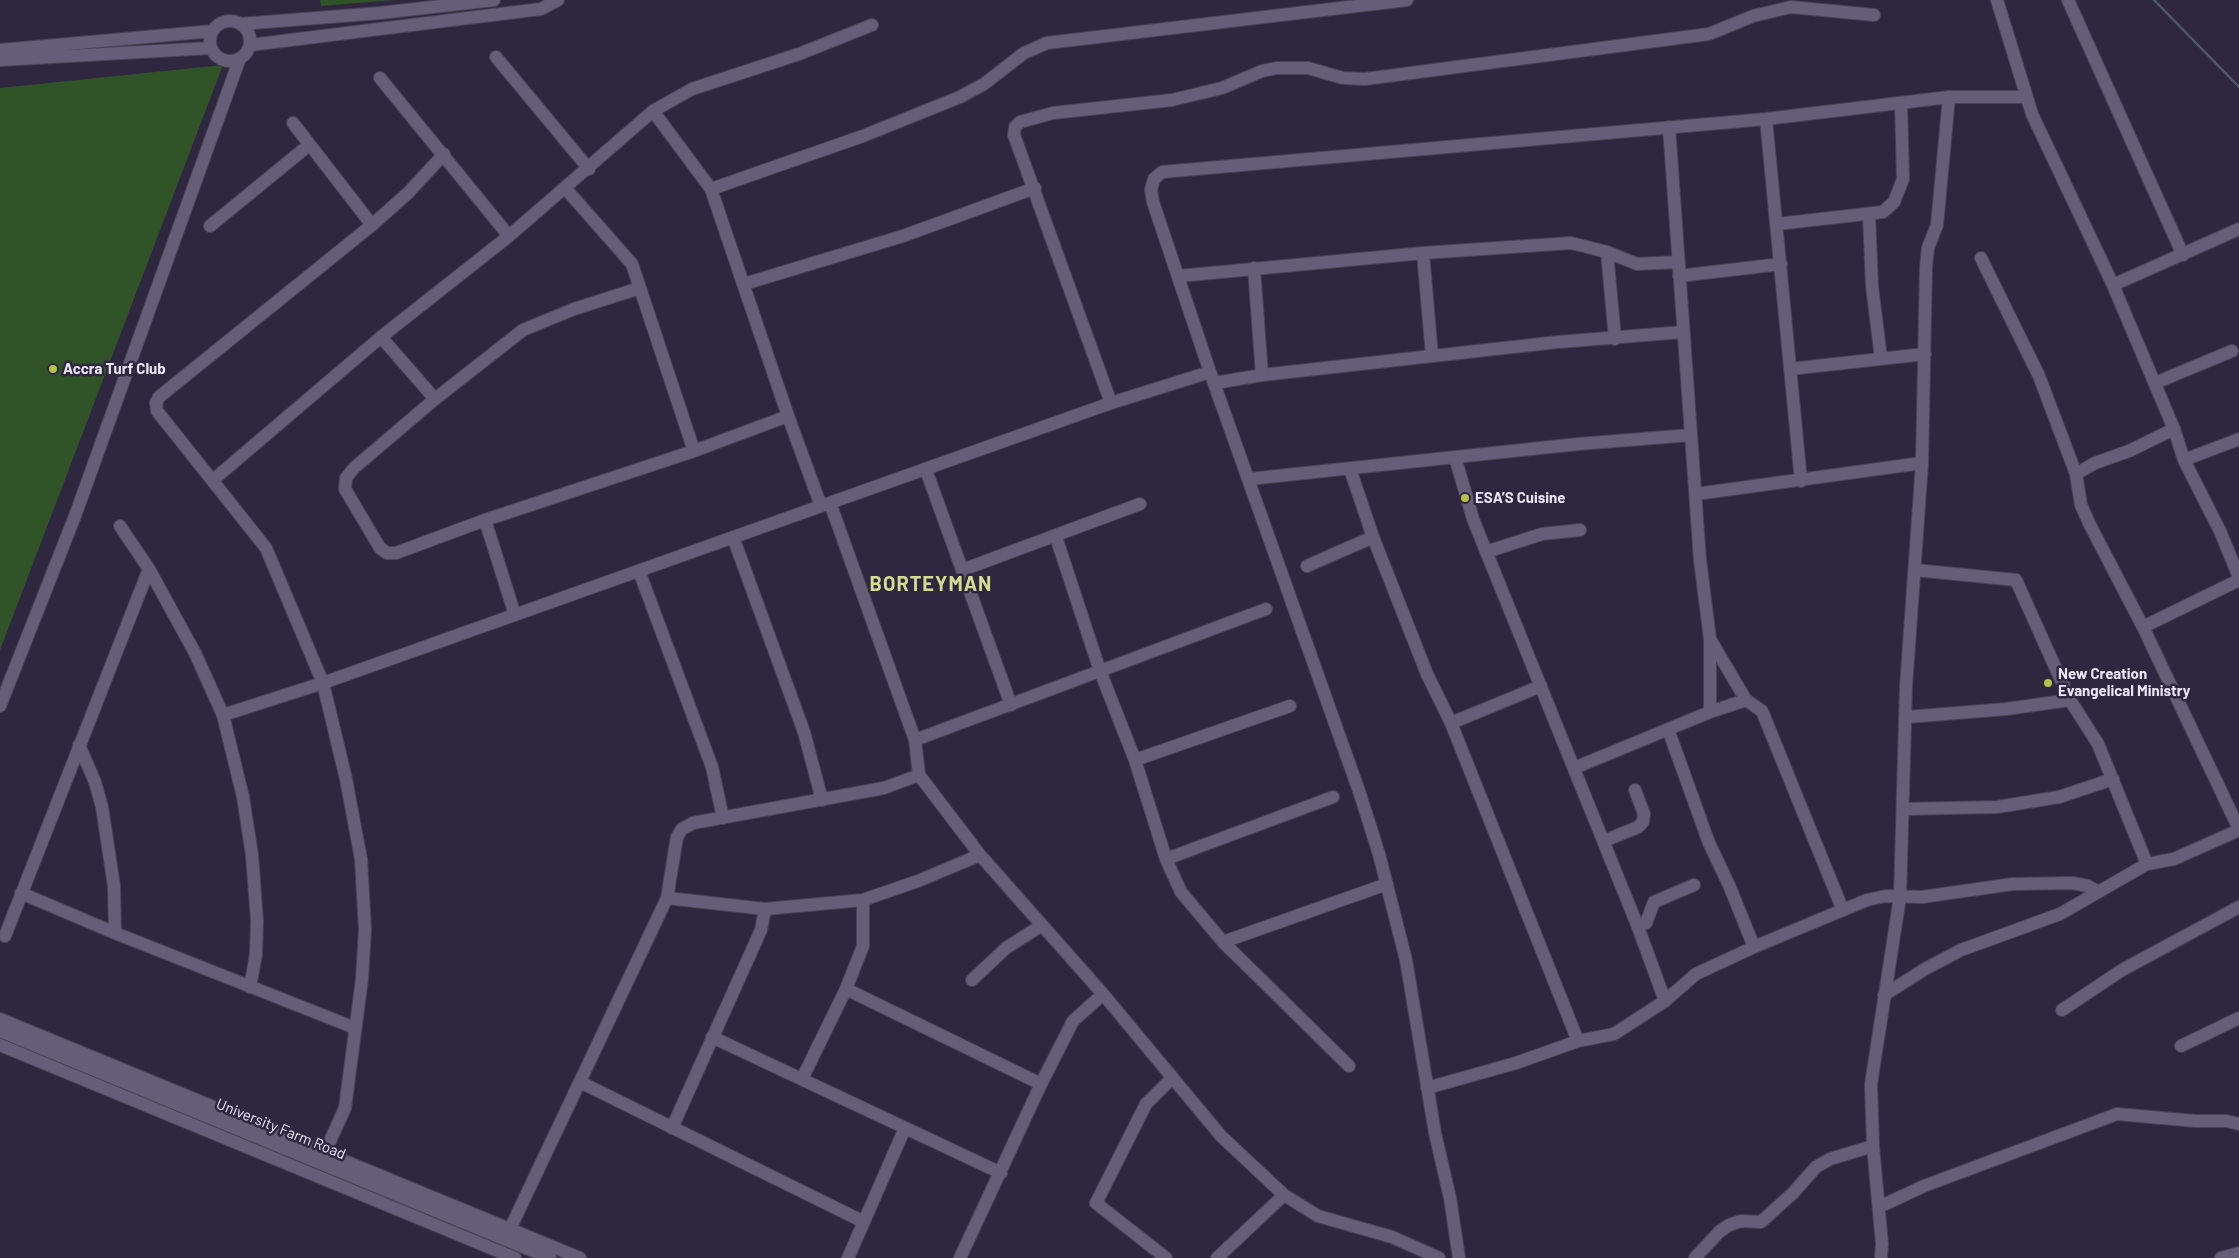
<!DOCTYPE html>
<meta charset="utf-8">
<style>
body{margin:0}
canvas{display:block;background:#2f273f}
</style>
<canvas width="2239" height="1258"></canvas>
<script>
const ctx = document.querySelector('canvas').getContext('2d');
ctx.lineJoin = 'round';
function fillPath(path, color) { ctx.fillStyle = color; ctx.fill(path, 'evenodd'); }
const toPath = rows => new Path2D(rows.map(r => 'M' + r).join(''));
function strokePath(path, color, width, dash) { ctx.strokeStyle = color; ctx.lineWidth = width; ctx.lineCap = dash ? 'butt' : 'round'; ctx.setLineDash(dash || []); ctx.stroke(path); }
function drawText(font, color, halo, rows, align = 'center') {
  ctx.font = font + ' Barlow,sans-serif'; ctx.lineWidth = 5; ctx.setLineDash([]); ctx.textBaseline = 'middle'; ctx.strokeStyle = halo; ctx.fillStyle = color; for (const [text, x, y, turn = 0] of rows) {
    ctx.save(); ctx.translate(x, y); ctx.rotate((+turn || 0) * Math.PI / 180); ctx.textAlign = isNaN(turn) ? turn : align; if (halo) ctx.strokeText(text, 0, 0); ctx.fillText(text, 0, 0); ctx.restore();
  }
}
fillPath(toPath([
 [320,0,394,0,321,6],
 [223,65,0,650,0,88]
]), '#315328');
strokePath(toPath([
 [2154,0,2239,87]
]), '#505a62', 2.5);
const minor = toPath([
 [1997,0,2032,114,2113,285,2174,429,2184,460,2220,531,2239,577],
 [2068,0,2183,255],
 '210 41a20 20 0 1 1 40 0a20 20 0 1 1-40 0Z',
 [240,24,380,13,494,0],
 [250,45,541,9,558,0],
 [0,50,213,31],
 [496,57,589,169],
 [0,60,211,48],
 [380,78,509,236],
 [653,111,711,189,788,416,821,506],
 [1766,119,1801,481],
 [293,123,372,225],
 [1669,127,1700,560,1710,639,1710,712],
 [565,188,632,264,640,288],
 [711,189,863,136,960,97,984,84,1024,53,1047,43,1407,0],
 [1869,214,1872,286,1881,358],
 [1777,224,1883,212,1894,202,1903,179,1901,103],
 [210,226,309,145],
 [1607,252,1615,339],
 [1423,253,1432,356],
 [1981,258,2039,376,2076,474,2081,505,2090,525,2143,627,2239,829],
 [1254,268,1262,375],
 [1179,276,1423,253,1571,243,1607,252,1637,264,1678,262],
 [1679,276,1781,264],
 [744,284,903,236,1035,188],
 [2113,285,2239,229],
 [381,337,435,399],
 [1790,369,1925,354],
 [1215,383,1262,375,1558,342,1683,332],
 [2155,383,2232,351],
 [1111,403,1014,135,1015,127,1020,122,1053,113,1172,100,1222,88,1262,71,1277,68,1308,68,1343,78,1365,79,1709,34,1753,16,1791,7,1874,15],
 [694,451,640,288,574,309,523,330,435,399,354,468,346,478,345,489,380,548,387,553,396,553,485,520,694,451,788,416],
 [1455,457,1473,519,1638,927,1665,1001],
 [2184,460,2239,439],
 [1350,469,1373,537,1427,674,1451,723,1578,1041],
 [926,470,1011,705],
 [2076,474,2095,463,2129,451,2174,429],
 [1249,479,1578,444,1691,435],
 [213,480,381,337,509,236,653,111,692,89,799,54,872,25],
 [1696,494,1922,463],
 [830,503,915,740,919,775,980,855,1103,994,1221,1136,1284,1195,1318,1216,1392,1237,1439,1258],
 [485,520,515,615],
 [120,526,149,569,195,653,223,715,243,797,252,855,257,921,256,954,250,987],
 [733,537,804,732,822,800],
 [1056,537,1100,671,1135,760,1166,859,1181,892,1223,942,1349,1066],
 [1486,552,1542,534,1580,530],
 [1307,566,1373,537],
 [962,570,1140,504],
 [1915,570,2016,580,2070,700,2098,744,2147,864],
 [639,571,712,767,723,818],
 [2143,627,2239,580],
 [1710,639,1746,700,1762,711,1842,908],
 [0,706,75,516,240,58],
 [223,715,323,683,1111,403,1210,372],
 [1907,717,2006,709,2070,700],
 [1451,723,1541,686],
 [1668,729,1709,843,1729,885,1754,947],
 [915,740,1266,609],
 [79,745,95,782,102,807,114,886,115,933],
 [1135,760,1290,706],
 [1574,768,1710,712,1746,700],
 [1903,809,1997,807,2059,797,2113,779],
 [1604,841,1638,827,1643,822,1644,814,1635,790],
 [1166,859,1333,797],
 [21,893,115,933,355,1028],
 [667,898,765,909,863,900,918,881,980,855],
 [1638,927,1646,923,1654,902,1694,885],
 [5,936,149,569],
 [1223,942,1387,884],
 [972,980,1006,948,1042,925],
 [846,989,1041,1084],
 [1884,995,1925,969,1961,950,2060,914,2147,864,2174,859,2239,830],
 [2062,1010,2122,970,2239,907],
 [0,1019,580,1258],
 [0,1031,550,1258],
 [712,1037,1001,1173],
 [0,1045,515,1258],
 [2181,1046,2239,1018],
 [802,1079,846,989,863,946,863,900],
 [580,1082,864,1222],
 [1427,1088,1516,1063,1578,1041,1614,1034,1665,1001,1696,974,1754,947,1867,900,1886,896,1922,897,2013,884,2072,883,2088,886,2097,891],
 [672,1128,761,930,765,909],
 [325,1152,345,1108,362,979,365,930,361,859,346,779,323,683,266,548,157,411,156,403,159,397,372,225,408,193,444,154],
 [1879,1207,1924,1186,2117,1114,2195,1121,2226,1121,2239,1124],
 [510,1229,667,898,677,837,682,829,693,823,884,788,919,775],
 [848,1258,905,1128],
 [960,1258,1041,1084,1073,1021,1103,994],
 [1166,1258,1096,1203,1146,1104,1172,1078],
 [1217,1258,1284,1195],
 [1459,1258,1450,1198,1435,1133,1406,960,1379,854,1359,791,1210,372,1153,202,1151,190,1154,179,1162,172,1766,119,1949,97,2026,97],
 [1695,1258,1719,1232,1729,1225,1741,1221,1761,1222,1793,1193,1816,1167,1830,1159,1873,1146],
 [1881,1258,1882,1244,1873,1146,1871,1084,1900,897,1906,687,1922,463,1926,267,1928,248,1937,225,1949,97],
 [2221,1258,2239,1253]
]);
strokePath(minor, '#4a4357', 14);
strokePath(minor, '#665e79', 12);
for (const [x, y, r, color] of [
 [53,369,5,"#b6c249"],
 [1465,498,5,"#b6c249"],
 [2048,683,5,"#b6c249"]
]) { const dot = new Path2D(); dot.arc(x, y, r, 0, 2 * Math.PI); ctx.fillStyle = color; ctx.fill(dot); strokePath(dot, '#2f273f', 2); }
drawText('bold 15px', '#ebe6f6', '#2f273f', [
 ["Accra Turf Club",63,369],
 ["ESA’S Cuisine",1475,498],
 ["New Creation",2058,674],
 ["Evangelical Ministry",2058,691]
], 'left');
drawText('15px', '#ebe6f6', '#2f273f', [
 ["University Farm Road",281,1129,22]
]);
ctx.letterSpacing = '1px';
drawText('bold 20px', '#d3dd90', '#2f273f', [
 ["BORTEYMAN",931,584]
]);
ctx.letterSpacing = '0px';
</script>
